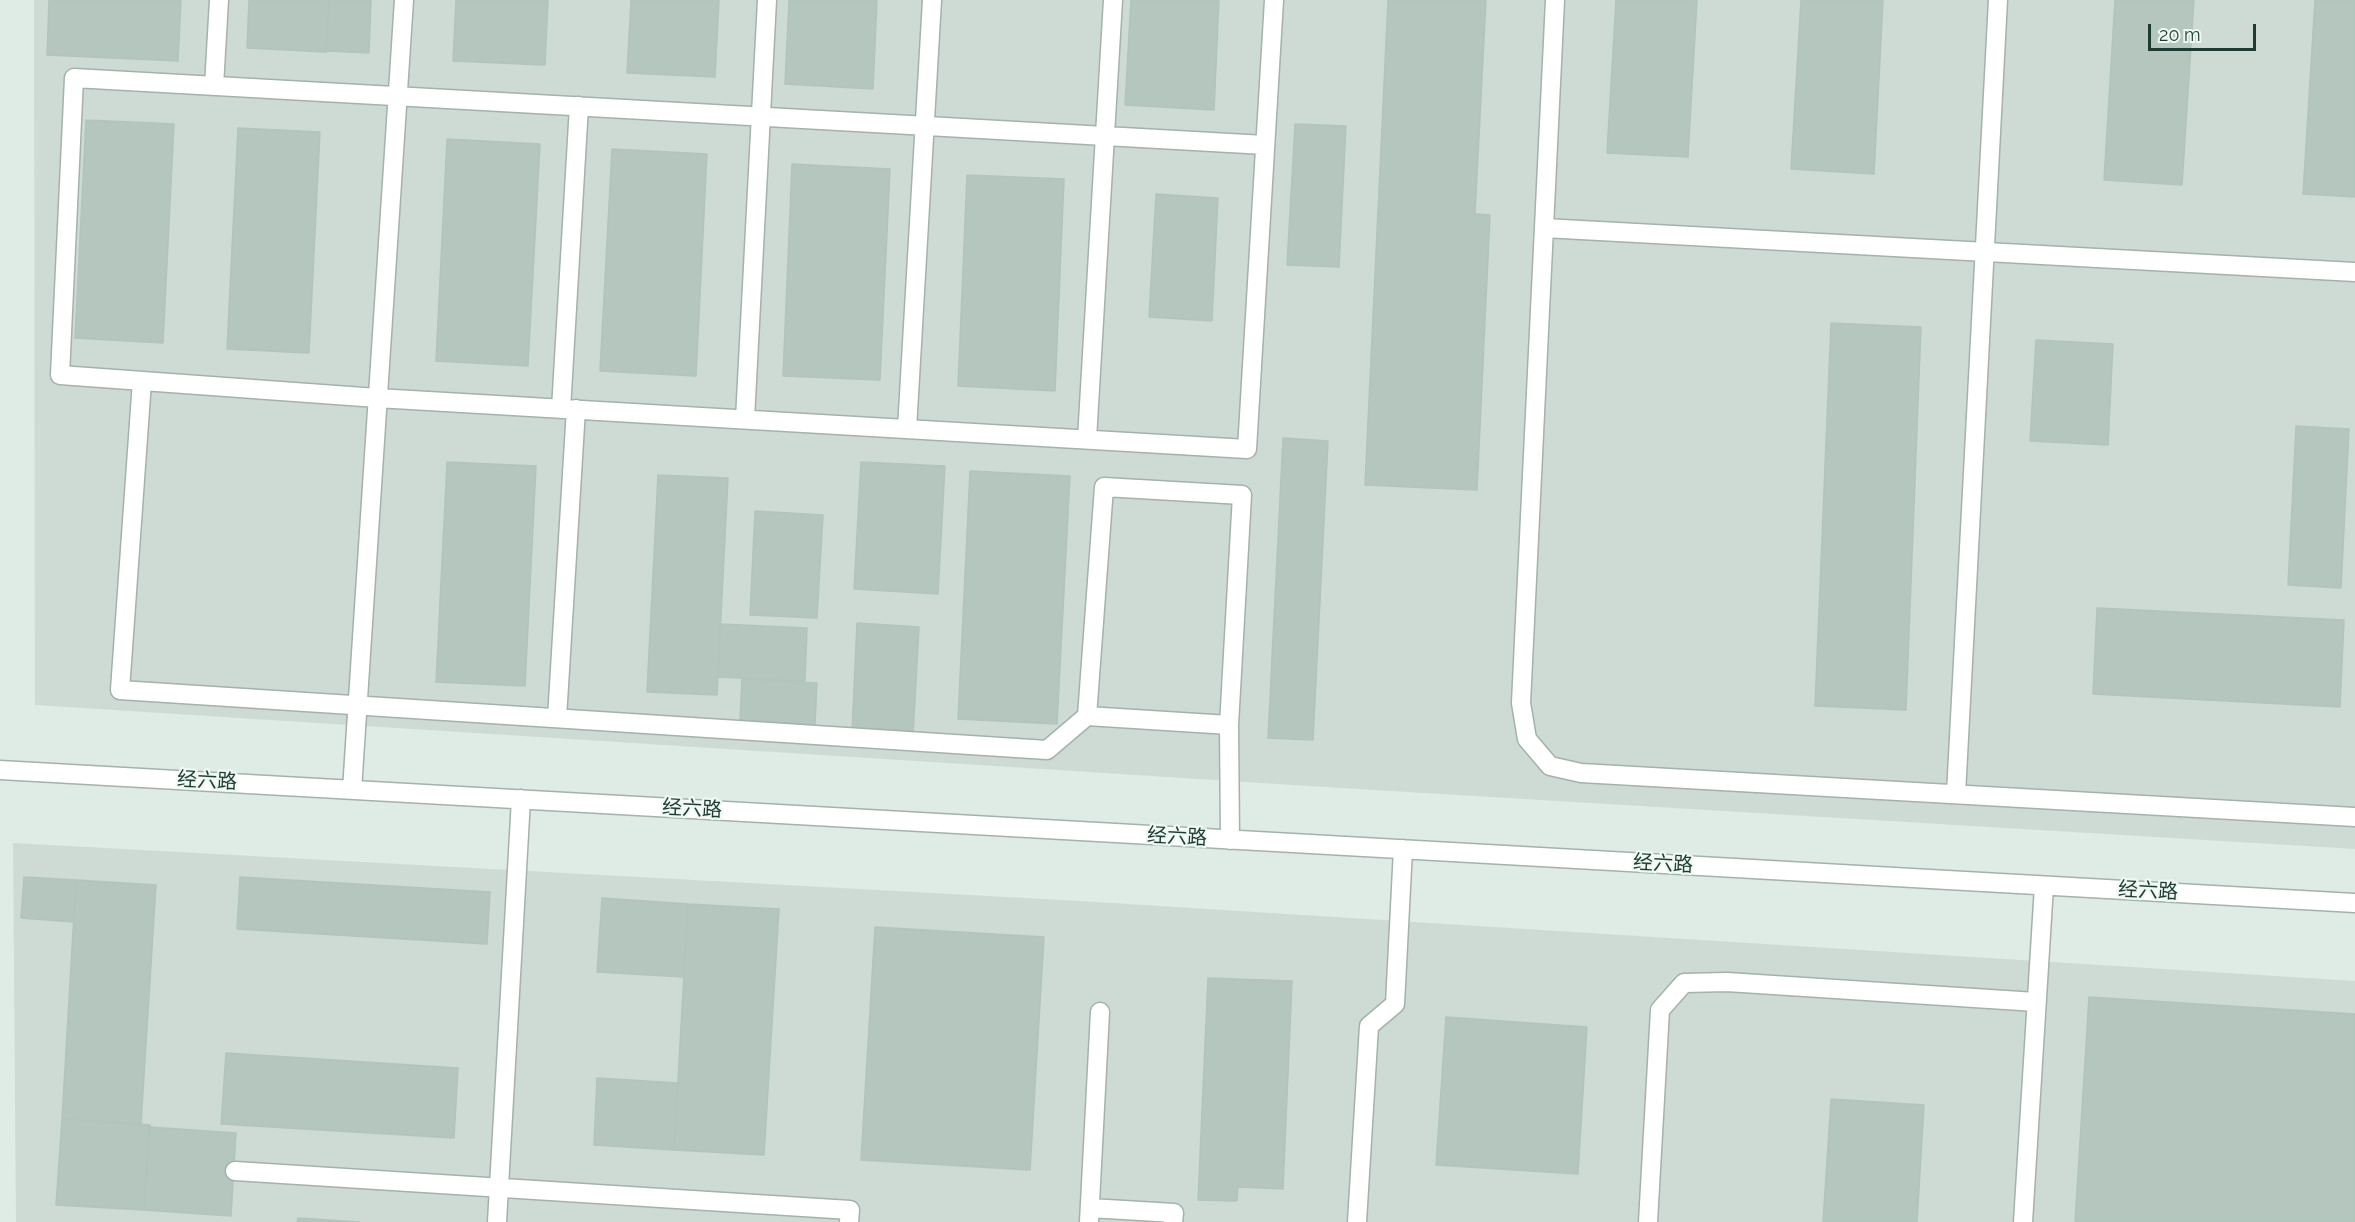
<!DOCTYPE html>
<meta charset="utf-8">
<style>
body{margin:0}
#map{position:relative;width:2355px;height:1222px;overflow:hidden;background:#dfebe5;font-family:Raleway,sans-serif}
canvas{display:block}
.scale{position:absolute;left:2148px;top:24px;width:108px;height:27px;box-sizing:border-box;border:3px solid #1f3c34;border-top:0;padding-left:8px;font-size:18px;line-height:21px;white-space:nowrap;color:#1f3c34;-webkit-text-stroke:4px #eff8f3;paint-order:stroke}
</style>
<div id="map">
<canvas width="2355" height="1222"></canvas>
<div class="scale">20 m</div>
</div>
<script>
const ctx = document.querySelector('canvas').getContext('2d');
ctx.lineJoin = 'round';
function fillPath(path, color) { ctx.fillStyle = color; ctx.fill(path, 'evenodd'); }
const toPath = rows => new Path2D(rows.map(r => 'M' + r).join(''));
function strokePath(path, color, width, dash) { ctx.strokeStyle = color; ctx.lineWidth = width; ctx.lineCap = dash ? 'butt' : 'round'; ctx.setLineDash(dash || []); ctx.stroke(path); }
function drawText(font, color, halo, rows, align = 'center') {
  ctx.font = font + ' Raleway,"Noto Sans SC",sans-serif'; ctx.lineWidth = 4.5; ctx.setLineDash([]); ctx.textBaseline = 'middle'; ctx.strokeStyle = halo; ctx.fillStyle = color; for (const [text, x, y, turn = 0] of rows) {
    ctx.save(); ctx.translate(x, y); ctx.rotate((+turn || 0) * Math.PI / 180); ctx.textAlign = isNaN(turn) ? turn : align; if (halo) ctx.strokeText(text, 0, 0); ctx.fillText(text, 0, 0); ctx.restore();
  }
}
fillPath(toPath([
 [34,0,2355,0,2355,849,1325,787,35,705],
 [13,843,1080,901,2355,981,2355,1222,16,1222]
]), '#cddbd4');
const building = toPath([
 [49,0,181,0,178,61,47,55,49,0],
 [249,0,329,0,326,52,247,48,249,0],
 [329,0,371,0,369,53,326,51,329,0],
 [456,0,548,0,545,65,453,61,456,0],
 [631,0,719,0,715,77,627,73,631,0],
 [789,0,877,0,873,89,785,84,789,0],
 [1131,0,1219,0,1214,110,1125,105,1131,0],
 [1388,0,1486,0,1475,214,1490,215,1477,490,1365,485,1388,0],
 [1616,0,1697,0,1688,157,1607,153,1616,0],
 [1801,0,1883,0,1874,174,1791,169,1801,0],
 [2115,0,2194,0,2182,185,2104,180,2115,0],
 [2315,0,2355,0,2355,197,2303,194,2315,0],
 [86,120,174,124,163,343,75,338,86,120],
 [1295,124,1346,126,1339,267,1287,265,1295,124],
 [238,128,320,132,309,353,227,349,238,128],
 [447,139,540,144,528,366,436,361,447,139],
 [612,149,707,154,696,376,600,371,612,149],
 [792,164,890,169,880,380,783,376,792,164],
 [967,175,1064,179,1055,391,958,386,967,175],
 [1156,194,1218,198,1212,321,1149,317,1156,194],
 [1831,323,1921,327,1906,710,1815,706,1831,323],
 [2036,340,2113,344,2108,445,2030,441,2036,340],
 [2296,426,2349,429,2341,588,2288,585,2296,426],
 [1283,438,1328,441,1313,740,1268,738,1283,438],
 [447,462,536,466,525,686,436,682,447,462],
 [861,462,945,466,938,594,854,589,861,462],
 [970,471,1070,476,1057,724,958,719,970,471],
 [658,475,728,478,717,695,647,692,658,475],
 [755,511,823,515,817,618,750,615,755,511],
 [2097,608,2344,620,2340,707,2093,694,2097,608],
 [857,623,919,627,913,736,852,733,857,623],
 [720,624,807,628,805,681,718,677,720,624],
 [742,679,817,683,815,724,740,720,742,679],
 [24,877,76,880,74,922,21,918,24,877],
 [240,877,490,892,487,944,237,929,240,877],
 [76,880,156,885,141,1124,62,1119,76,880],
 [602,898,688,904,684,977,597,972,602,898],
 [688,904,779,909,764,1155,674,1150,688,904],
 [875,927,1044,937,1030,1170,861,1160,875,927],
 [1208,978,1292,981,1283,1189,1238,1187,1237,1201,1198,1200,1208,978],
 [2089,997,2355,1014,2355,1222,2075,1222,2089,997],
 [1446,1017,1587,1027,1578,1174,1436,1165,1446,1017],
 [226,1053,458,1068,454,1138,221,1124,226,1053],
 [597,1078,677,1083,674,1150,594,1145,597,1078],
 [1831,1099,1924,1105,1917,1222,1823,1222,1831,1099],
 [62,1119,150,1125,144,1210,56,1205,62,1119],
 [149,1127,236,1133,231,1216,144,1210,149,1127],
 [298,1218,359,1222,297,1222,298,1218]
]);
fillPath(building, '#b4c6be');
strokePath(building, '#b1c5bc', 1.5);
const minor = toPath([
 [1555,0,1521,703,1527,739,1550,766,1581,773,2355,817],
 [214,86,219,0],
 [1265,145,74,78,60,375,377,398,1247,449,1274,0],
 [1544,228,2355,272],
 [142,381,120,690,1047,750,1087,716,1229,725],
 [561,409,579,106],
 [745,419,767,0],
 [907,429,932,0],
 [1087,439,1113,0],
 [1087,716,1104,487,1242,495,1229,725,1230,840],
 [557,718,576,409],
 [0,770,2355,903],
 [352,790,404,0],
 [1956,794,1998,0],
 [235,1171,850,1210,849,1222],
 [1090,1208,1174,1213,1173,1222],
 [497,1222,521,799],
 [1089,1222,1100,1012],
 [1357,1222,1369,1026,1395,1004,1403,849],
 [1648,1222,1660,1010,1684,983,1727,982,2036,1002],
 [2023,1222,2044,886]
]);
strokePath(minor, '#a2b3ac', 21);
strokePath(minor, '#fff', 18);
drawText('20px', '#1f3c34', '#eff8f3', [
 ["经六路",207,781,3],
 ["经六路",692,809,3],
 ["经六路",1177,837,3],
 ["经六路",1663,864,3],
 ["经六路",2148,891,3]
]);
</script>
